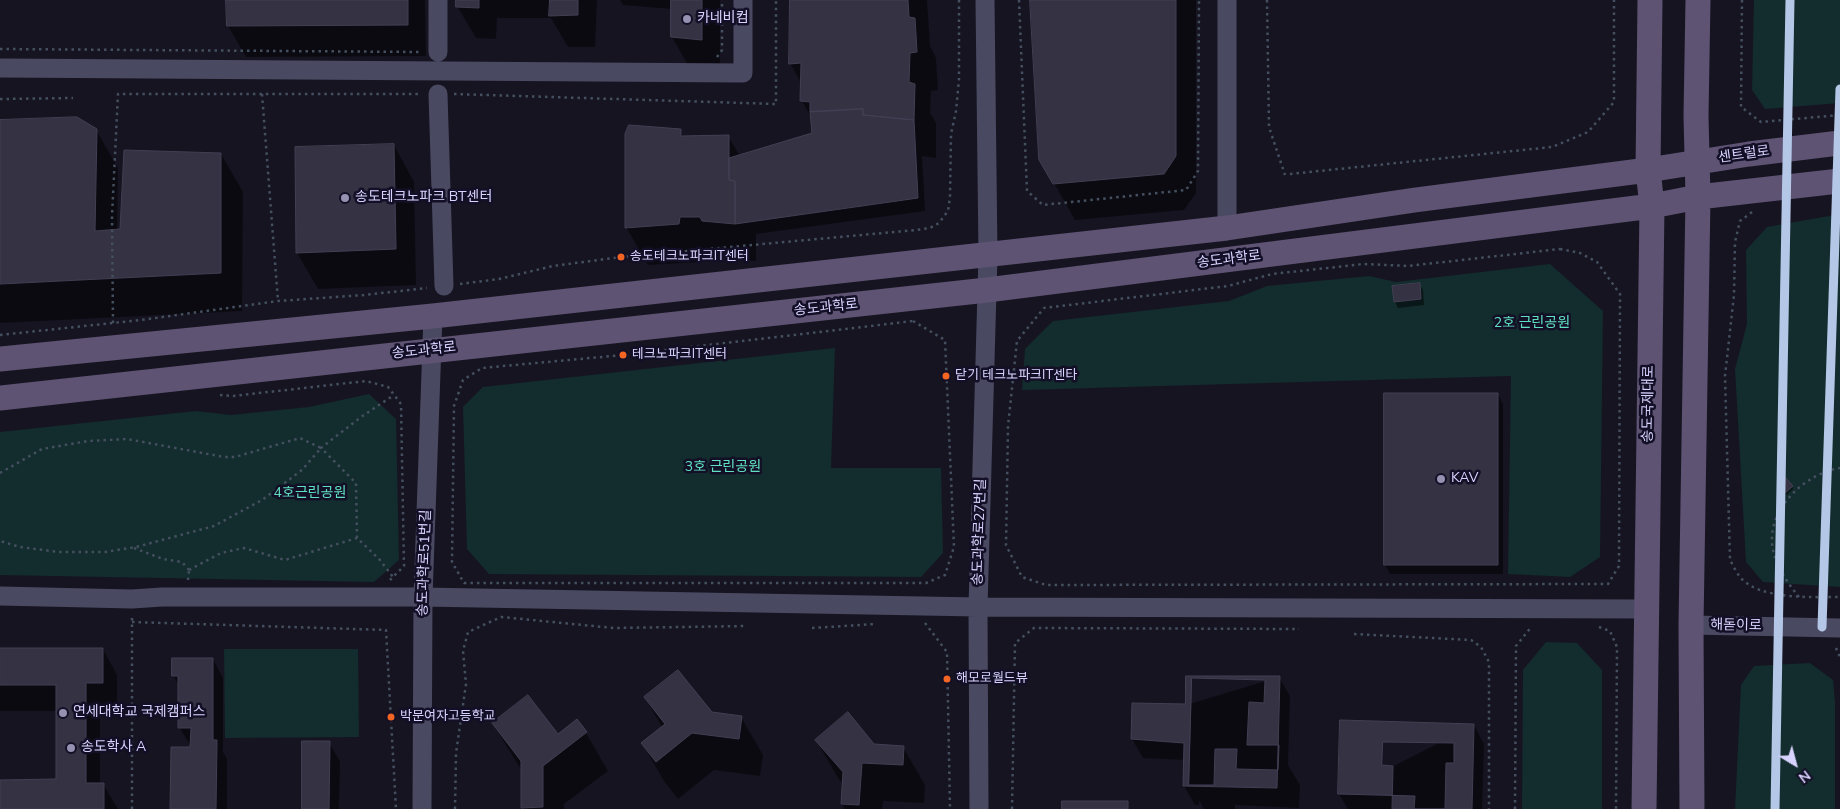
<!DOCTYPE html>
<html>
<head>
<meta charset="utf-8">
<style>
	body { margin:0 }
	#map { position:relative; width:1840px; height:809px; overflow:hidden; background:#161421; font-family:"Nunito Sans",sans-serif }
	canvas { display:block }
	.north { position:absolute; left:1770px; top:739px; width:50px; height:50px; -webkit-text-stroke:4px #130f26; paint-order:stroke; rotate:143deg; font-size:14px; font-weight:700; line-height:20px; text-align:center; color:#d9d4ff }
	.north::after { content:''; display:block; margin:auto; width:18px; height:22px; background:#d9d4ff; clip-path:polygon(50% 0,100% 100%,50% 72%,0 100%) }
</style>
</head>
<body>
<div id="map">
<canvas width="1840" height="809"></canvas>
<div class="north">N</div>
</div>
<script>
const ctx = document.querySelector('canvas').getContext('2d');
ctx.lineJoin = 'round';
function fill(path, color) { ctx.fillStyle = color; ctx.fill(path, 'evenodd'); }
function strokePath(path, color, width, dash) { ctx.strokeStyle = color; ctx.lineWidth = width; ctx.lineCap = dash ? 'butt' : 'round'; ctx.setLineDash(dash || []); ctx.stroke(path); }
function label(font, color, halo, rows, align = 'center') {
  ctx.font = font + ' "Nunito Sans","Noto Sans KR",sans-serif'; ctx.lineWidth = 5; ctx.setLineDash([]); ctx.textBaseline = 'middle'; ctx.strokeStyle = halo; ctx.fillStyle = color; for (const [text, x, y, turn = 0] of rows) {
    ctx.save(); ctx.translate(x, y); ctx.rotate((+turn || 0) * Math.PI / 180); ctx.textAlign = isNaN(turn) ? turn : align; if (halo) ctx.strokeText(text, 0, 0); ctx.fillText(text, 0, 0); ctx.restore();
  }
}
fill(new Path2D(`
	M1754,0H1840V103L1765,109L1752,90Z
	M1840,214V587L1763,582L1746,562L1735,369L1747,324L1746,250L1767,227Z
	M1550,264L1603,311L1600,557L1570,577L1508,574L1511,376L1022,390L1025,349L1053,321L1229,301L1267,286L1369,276L1396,282Z
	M835,348L831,468H941L943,553L921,577L489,574L467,549L463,407L483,387Z
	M369,394L396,419L399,560L374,582L0,575V432L196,411L231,415L309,407Z
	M1546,642L1577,643L1602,670V809H1522L1523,670Z
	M224,649H358L359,737L225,738Z
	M1810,663L1833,680L1835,702V809H1735L1741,685L1754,666Z`), '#132c2d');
fill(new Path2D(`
	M228,0H425L426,56L246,57L228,26Z
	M457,0H597L595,47H568L551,18H497L496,39L476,38L457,6Z
	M620,0H720V71L690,69L672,37V9L623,5Z
	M792,0H927L930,46L936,58L938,90L931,91L930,113L936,123V158L922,156L925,211L756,234V261L725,259L722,255H701L700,262L648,265L626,227L680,131L684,137L728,136L740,156L813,134L812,119L802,101V84L790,63Z
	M1031,0H1196V193L1184,210L1075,220L1054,183Z
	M0,121L96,130L118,168L117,231H121L221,154L243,192L242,311L0,323Z
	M394,145L414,182L416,285L318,289L297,253Z
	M1419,284L1423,290L1424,305L1398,308L1395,302L1393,287Z
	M1498,394L1503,404V574H1390L1385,565Z
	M1792,486L1793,489L1787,495L1780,488Z
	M0,649H103L117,675V709H100V784H103L118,809H0V781H57V711H0Z
	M213,659L223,678V752L227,759V809H171L192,748L179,727V686L173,675Z
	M1279,677L1290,696L1288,765L1300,785L1299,808L1235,805V809H1204L1199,800V805H1195L1184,786L1185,760L1143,758L1132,739L1186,705Z
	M645,698L712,713L741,717L763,755L760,776L714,770L678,799L664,781L642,743L662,727Z
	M493,724L558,735L586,733L608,771L564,804V809H524L522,771Z
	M1474,725L1484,744L1482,809H1348L1339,794Z
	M816,740L903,747L925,785L924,803L883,801L882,809H845L842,804L843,784L838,778Z
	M329,743L340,761L339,809H303Z`), '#0007');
const building = new Path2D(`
	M226,0H408V25L227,26Z
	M456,0H479V8L456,7Z
	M550,0H578V15L549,16Z
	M671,0H702V40L671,37Z
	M790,0H908L909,17L915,18L917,52L910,53L909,82L915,84L914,120L863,115V109L810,112V102L800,101L801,63L789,64Z
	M1030,0H1176V156L1164,174L1053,184L1039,160Z
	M863,109V115L914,120L918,198L735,224V181L729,180V158L812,133L810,112Z
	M77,117L97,129L95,231L120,229L124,150L221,153V273L0,284V120Z
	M629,125L681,129V136L729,135V180L735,181V224L702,221L700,217H680L679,224L625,228V134Z
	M394,144L396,249L296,253L295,147Z
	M1420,283L1421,299L1394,302L1392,286Z
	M1384,393H1498V565H1384Z
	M1785,477L1793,486L1785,493L1777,485Z
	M0,648H103V683H86V783H104V809H0V780L56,779V685H0Z
	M172,658H213V740H217L216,809H170L171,747H190L191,728H178V676H172Z
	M678,670L712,712L742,716L739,739L692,733L656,762L641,743L665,724L644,697Z
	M1186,676H1280L1277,788L1183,786L1184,743L1131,739L1132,703L1185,704Z
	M1192,678L1265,680L1264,703L1249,702L1247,745H1279L1278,770L1236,769L1237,749H1215L1214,785H1189Z
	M528,695L558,734L577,719L587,732L543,766V807L521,808V761L492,723Z
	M848,712L874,744L904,746L903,765L862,763L859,805L841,804L843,772L815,740Z
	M1340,720L1474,724L1472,809H1414L1415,796L1338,794Z
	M302,741H330L329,809H302Z
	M1383,742L1454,743V763H1446L1445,809H1392L1393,766L1382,765Z
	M1062,801H1128V809H1062Z`);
fill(building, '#343243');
strokePath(building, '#433f54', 1);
strokePath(new Path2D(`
	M1019,0L1027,191L1043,205L1186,190L1198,171L1199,0
	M1267,0L1269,127L1285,175
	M1742,0L1741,107L1761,122L1840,115
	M0,49L422,52
	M717,57L722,50V0
	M262,94L278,301
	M454,94L776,104V0
	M0,99L73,98
	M1290,174L1552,147L1588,132L1614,102V0
	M1752,212L1740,221L1735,242L1734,295L1725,376L1730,560C1733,565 1736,572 1740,577C1759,600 1812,597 1840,597
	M1560,249L1580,253L1597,262L1620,294L1619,566L1608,584L1046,585L1022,577L1006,545L1008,426L1017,341L1044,308L1228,286L1272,274L1364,264L1408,266Z
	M460,284L499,279L553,266L621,257L916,230L930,228L939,223L948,211L950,197L951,134L956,111L959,79V0
	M913,321L945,340L954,547L945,575L926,583H464L452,562L454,406L463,380L482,368L623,355Z
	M113,323L112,216L118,94H421
	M0,335L141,320L278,301L364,295L427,288
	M220,395L233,396L366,381L388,387L401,404L404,566L390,580
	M0,473L42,449L88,441L127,439L224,457H235L300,438L321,448L302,470L262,500L214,526L136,547L105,552H59L20,547L0,541
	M357,538L356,483L321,448L361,417L394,395
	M134,548L163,559L182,562L189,570
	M189,570L221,553L244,548L285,560L357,538L380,560L393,577
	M188,580L189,570
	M1799,597C1786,581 1773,562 1772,542C1770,506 1807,473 1840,468
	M132,622L386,630L396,809
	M925,623L947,652L950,809
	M1599,627L1610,631L1617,647L1616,809
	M812,628L876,624
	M1354,634L1471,640L1481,647L1489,662V809
	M1836,648L1840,657
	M132,809V616
	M455,809L456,753L466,684L463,651L468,632L501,617L614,628L747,626
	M1012,809L1015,643L1034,628L1299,629
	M1515,809L1516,646L1532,626`), '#44505f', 2.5, [2.5, 4]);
strokePath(new Path2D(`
	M438,0V52
	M0,68L743,73V0
	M438,94L444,286
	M1227,228V0
	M0,596L132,599L162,597H423L978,607L1646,609
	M1691,625L1840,628
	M422,809L423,597L433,316
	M979,809L978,607L988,256L985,0`), '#4a4962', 19);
strokePath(new Path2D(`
	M0,359L433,316L1227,228L1415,200L1648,170L1749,154L1840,143
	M0,398L987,290L1652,206L1698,197L1840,181
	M1644,809L1652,206L1648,170L1650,0
	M1692,809L1691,625L1698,197L1696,116L1698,0`), '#5e5373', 25);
strokePath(new Path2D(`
	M1822,627L1840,89
	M1775,809L1790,0`), '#b4c7e7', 9);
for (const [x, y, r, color] of [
	[687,19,5,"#9591b1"],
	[345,198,5,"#9591b1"],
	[621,257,4.5,"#f26522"],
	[623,355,4.5,"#f26522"],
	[946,376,4.5,"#f26522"],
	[1441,479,5,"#9591b1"],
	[947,679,4.5,"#f26522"],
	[63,713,5,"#9591b1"],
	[391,717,4.5,"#f26522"],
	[71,748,5,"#9591b1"]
]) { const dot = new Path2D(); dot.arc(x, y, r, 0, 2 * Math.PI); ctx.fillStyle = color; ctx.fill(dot); strokePath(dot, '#130f26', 2); }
label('13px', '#d9d4ff', '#130f26', [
	["송도테크노파크IT센터",630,257],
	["테크노파크IT센터",632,355],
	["닫기 테크노파크IT센타",955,376],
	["해모로월드뷰",956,679],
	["박문여자고등학교",400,717]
], 'left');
label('14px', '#d9d4ff', '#130f26', [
	["카네비컴",697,19],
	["송도테크노파크 BT센터",355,198],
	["KAV",1451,479],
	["연세대학교 국제캠퍼스",73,713],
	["송도학사 A",81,748]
], 'left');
label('14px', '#d9d4ff', '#130f26', [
	["센트럴로",1744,155,-8],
	["송도과학로",1229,260,-7],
	["송도과학로",826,308,-6],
	["송도과학로",424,351,-6],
	["송도국제대로",1649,404,-89],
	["송도과학로27번길",980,532,-88],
	["송도과학로51번길",425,563,-88],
	["해돋이로",1736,626,1]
]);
label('14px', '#5fe0c0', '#130f26', [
	["2호 근린공원",1532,324],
	["3호 근린공원",723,468],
	["4호근린공원",310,494]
]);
</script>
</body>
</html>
